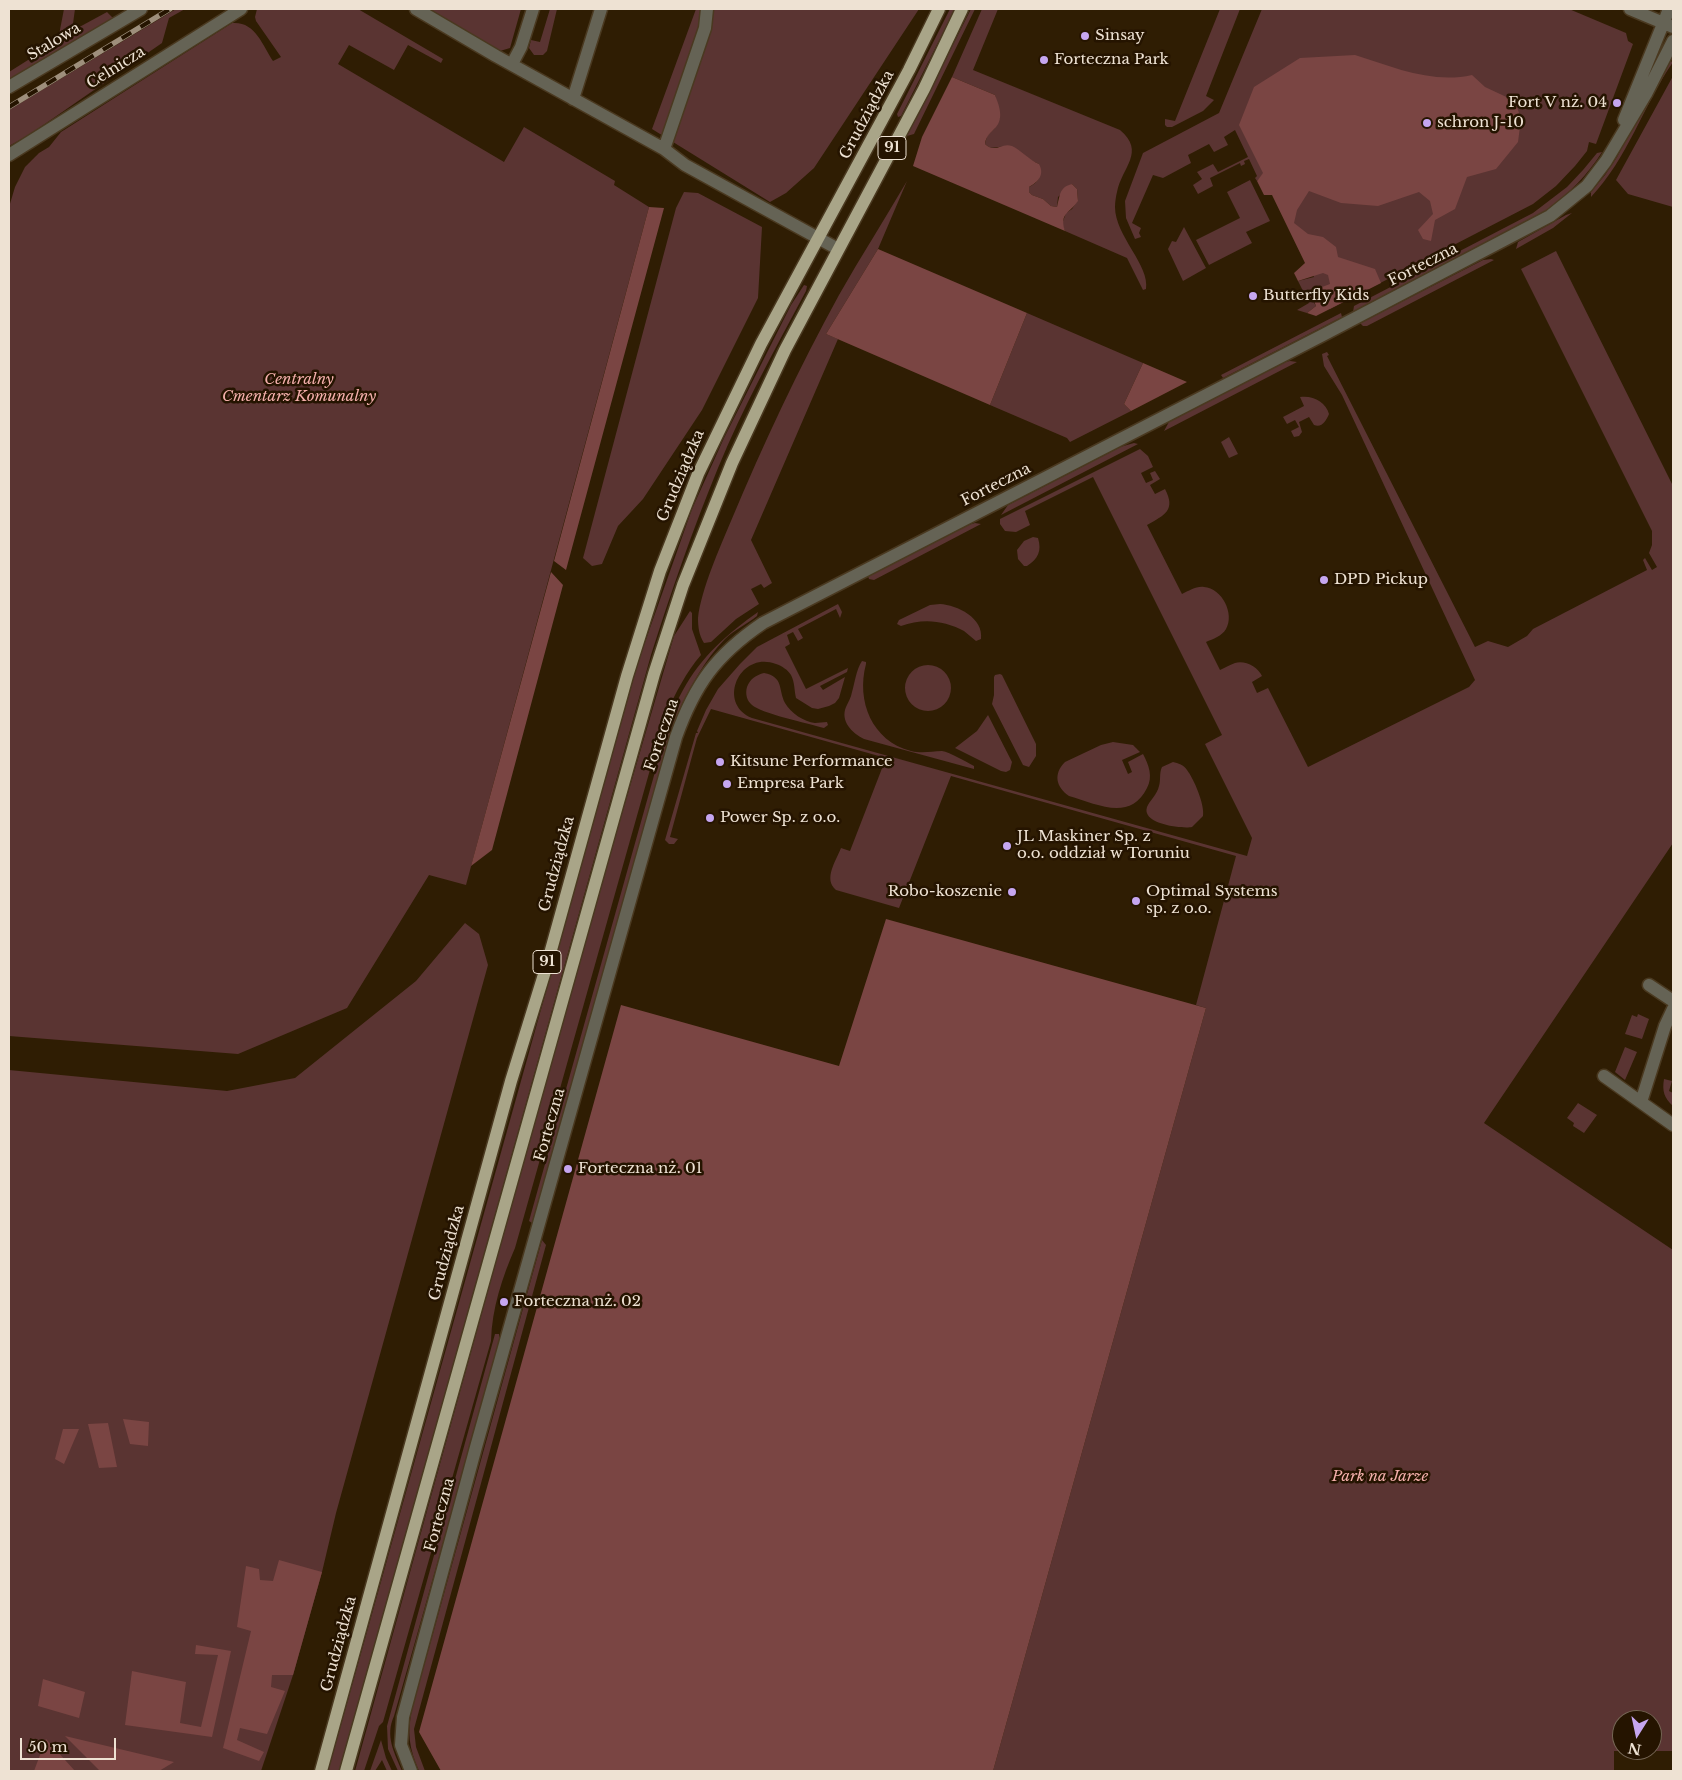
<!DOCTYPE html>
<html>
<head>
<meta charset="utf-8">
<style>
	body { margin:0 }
	#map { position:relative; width:1682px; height:1780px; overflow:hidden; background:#2f1d03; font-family:"Libre Baskerville",serif }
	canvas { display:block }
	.frame { position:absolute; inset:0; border:10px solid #eee2d3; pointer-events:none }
	.north { position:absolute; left:1612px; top:1710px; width:50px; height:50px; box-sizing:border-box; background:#251400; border:1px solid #756654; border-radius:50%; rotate:190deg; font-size:14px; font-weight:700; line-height:20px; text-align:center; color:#eee2d3 }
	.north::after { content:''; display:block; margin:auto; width:18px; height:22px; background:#c6a6f0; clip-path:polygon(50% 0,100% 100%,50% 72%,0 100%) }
	.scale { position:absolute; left:20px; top:1738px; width:96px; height:22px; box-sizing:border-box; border:2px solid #eee2d3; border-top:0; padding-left:6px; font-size:15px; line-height:18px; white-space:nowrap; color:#eee2d3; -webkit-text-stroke:4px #251400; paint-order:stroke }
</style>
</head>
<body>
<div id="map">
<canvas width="1682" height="1780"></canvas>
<div class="frame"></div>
<div class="north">N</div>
<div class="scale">50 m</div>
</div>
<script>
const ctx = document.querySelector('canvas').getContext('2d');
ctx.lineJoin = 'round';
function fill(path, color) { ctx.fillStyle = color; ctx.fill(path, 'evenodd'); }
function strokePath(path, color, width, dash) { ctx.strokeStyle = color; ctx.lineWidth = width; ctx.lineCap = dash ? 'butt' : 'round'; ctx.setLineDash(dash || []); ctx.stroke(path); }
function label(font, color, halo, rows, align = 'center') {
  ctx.font = font + ' "Libre Baskerville",serif'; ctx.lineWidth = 5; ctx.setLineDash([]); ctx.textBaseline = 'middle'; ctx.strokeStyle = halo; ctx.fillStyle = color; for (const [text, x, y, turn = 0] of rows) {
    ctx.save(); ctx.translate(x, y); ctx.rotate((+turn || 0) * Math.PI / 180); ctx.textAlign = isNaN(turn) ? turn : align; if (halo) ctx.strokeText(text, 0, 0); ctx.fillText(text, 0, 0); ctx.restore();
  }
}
fill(new Path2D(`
	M64,9H75L72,31L107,12L113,18L112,21L9,82V72L55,43L58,40Z
	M176,9H185L169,18L162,43L29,135L9,146V110Z
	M257,9H358L443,59L441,63L408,45L394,70L349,45L338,64L504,162L524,127L615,181L614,185L649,207L466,885L429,875L347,1008L238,1054L9,1036V207L15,187L25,167L39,153L49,147L61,132L232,23C255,21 262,44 273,61L281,57L256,21L255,17Z
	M426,9H521L510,48L500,51Z
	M550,9H557L547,51L543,55H534L529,48L531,40L540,42Z
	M696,9H919L814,168L786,193L770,202L652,129Z
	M950,9H955L901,116L898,117L897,114Z
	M971,9H975L914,134L907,136Z
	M982,9H998L973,70L1120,130C1146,152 1122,167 1117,192C1116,196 1115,202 1115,207C1115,236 1150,265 1146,289L1143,290L1127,258L1065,231L1062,224L1066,213L1072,209L1078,200L1077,189L1072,184L1058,197L1057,207L1051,206L1043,199L1032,195L1029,192V187C1041,181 1040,176 1039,164C1027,159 1017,148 1003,147C995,146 992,151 985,144L987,136L994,129L1000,117L995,95L952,77Z
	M1220,9H1240L1206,96L1214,100L1203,111L1172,127H1167L1165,125V119L1175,121Z
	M1262,9H1569L1626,33L1628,41L1633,44L1596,144L1589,142L1587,151L1575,166L1556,186L1533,204L1330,309L1314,290L1313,301L1316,306L1307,313L1297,310L1309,303L1298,281L1314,277L1263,174L1257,181L1255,178L1257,176L1249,159L1244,161L1245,164L1241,166L1240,163L1210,178L1213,186L1198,194L1193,185L1202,179L1197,172L1213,164L1218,172L1248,157L1235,130L1224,137L1228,145L1214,152L1209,144L1188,155L1191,163L1163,178L1153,175L1132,223L1141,228L1139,233L1141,237L1135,239L1126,218L1125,201L1143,153L1219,113Z
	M1670,61L1673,62C1643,106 1628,158 1591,197V192L1605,175L1617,157L1636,119L1644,109Z
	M1673,76V207L1628,194L1616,180Z
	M1602,152C1587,176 1569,193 1547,210L1353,312L1354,306L1533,213L1567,187L1583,170L1597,153Z
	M1250,180L1270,221L1246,232L1252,243L1209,265L1196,240L1240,218L1227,192Z
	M907,181L878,249L826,334L838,339L751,540L772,583L764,588L761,584L751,589L759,604L736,619L711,642L704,643C699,635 698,627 698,618C701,590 720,547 731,521C763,444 799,368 839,295C861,256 885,219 907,181Z
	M684,192L698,193L762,227L758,298L702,410L643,499L618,526L602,564L592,566L583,558L676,208Z
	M1572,213L1553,228L1516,249L1518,242L1566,215Z
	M1184,227L1206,268L1183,281L1168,249L1172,241L1176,242Z
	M1556,251L1673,486V843L1484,1123L1673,1250V1751H1614V1771H993L1206,1008L1196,1005L1236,856L951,776L899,908L836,890C823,879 836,861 841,848L850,851L886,758L711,709L697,738L670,837L678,839L674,844H669L665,840L696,733H698L697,731L706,710L718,689L740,664L757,647L838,604L842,612L840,618L836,609L798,629L803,638L798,641L793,632L787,635L790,644L785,647L806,689L848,668L847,672L820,686L823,690L845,677L839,698L835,703L829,706L818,709L812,708L796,698C794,690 795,683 791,675C788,670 782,666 776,664C740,650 716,703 752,718L1247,856L1252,838L1205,744L1222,735L1093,477L1025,511L1030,525L1016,532L1005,531L1000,524V519L1140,449L1148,456L1153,467L1141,473L1146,483L1153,480L1150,473L1155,471L1160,479L1150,485L1155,494L1165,489C1176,510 1165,515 1147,525L1182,594C1189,591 1196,586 1204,587C1222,588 1235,614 1226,629C1222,636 1213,639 1206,642L1220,670C1225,668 1229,665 1235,663C1245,660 1258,667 1262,676L1252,682L1257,693L1268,688L1308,767L1469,687L1475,680L1342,395L1324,366L1322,354L1327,352L1329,355L1327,356L1475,647L1488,641L1508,647L1527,636L1533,629L1647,570L1643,560L1645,558L1652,570L1657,567L1649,553L1652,545V531L1521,269ZM1622,1720H1652V1750H1622Z
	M1491,259L1494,260L1367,326H1363L1360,323L1483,260Z
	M804,285L807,286L806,291C775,349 743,407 718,468C693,529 671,592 651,655L340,1771H328L639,659L692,509L724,438L791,305Z
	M1027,313L1143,363L1124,404L1131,411L1070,442L1067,438L990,405Z
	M1341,313L1342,317L1223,378L1221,375Z
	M1290,361L1297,362L1164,431L1170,420L1284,362Z
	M1300,397C1313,395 1326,402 1329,414C1326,421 1322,428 1314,425L1309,417L1299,422L1302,432L1299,436L1294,437L1291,431L1299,427L1295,420L1287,424L1283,417L1304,406Z
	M1229,437L1238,454L1229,458L1221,442Z
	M1134,443L1138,444L1001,515L1008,505L1120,447Z
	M975,523L981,524L874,580L869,579L868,576L968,525Z
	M1033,537L1038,538C1042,551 1038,559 1027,566H1024L1018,559L1017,550L1024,541Z
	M940,604C957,605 984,618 981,639L976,641C972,638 968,634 964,631C944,620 922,618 901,626L897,624L899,620L930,605Z
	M690,611L692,613V629L701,655C686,672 676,693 666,713L515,1248C502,1278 492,1308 491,1341L383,1722L379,1726L364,1771H355L587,933L674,636Z
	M758,612L757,616C747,624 734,630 725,639C704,660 690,688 677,715L532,1223L529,1221L669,722C673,711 677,700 683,690C701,657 728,633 758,612Z
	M862,661L866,662V664C856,701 872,741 911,751C924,754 931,751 942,751C950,752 966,762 974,766V769L864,739C852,733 840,721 846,707C848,702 851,698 852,692C855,682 856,670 862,661Z
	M905 688a23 23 0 1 1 46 0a23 23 0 1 1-46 0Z
	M764,673C784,677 778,689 785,703C791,713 804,722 815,723C819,723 823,722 827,722L828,725L824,728C810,724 760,713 752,705C747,701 745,694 747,687C750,679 756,675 764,673Z
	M1000,674L1002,675L1036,744V756L1029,767L1023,765L992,704L994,695V677L995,675Z
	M988,715L1012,762L1010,770L1006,772L1001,771L955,748L977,731Z
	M1113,742L1133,745L1140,752L1122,760L1128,774L1132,772L1128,762L1143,754C1149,765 1153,777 1147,788C1130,822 1097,804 1069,796C1056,787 1053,774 1065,762L1101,745Z
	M1173,762C1178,763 1184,765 1187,770C1194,779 1205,805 1203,816L1192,827C1182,829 1141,824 1147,807C1150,800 1157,795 1159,786C1161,780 1159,773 1162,767Z
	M465,923L479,934L488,965L336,1513L322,1572L293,1675L261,1771H9V1070L227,1091L295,1078L416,981Z
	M1638,1014L1649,1019L1642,1039L1625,1034L1632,1015L1637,1017Z
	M1625,1047L1637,1052L1625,1080L1615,1072Z
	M1664,1079L1672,1081L1669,1091L1673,1093V1106C1664,1098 1662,1091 1664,1079Z
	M1578,1103L1597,1115L1584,1133L1573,1126L1574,1123L1567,1118Z
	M542,1240L546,1245L414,1729L416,1747L425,1771H419C409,1748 407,1733 412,1709Z
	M495,1334H499V1345L394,1716C385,1736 394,1752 402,1771H398L388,1749L387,1726Z
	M381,1740L386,1758L392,1771H387L382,1760L375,1771H370Z`), '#5a3432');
fill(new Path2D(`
	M1355,55C1393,67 1432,84 1472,75L1485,87L1515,101L1521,119L1518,142L1496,169L1467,177L1455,209L1435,220L1431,241L1423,239L1418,230L1433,214L1430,201L1419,192L1378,206L1341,203L1309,191L1297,210L1294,223L1308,234L1323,237L1336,247L1338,257L1375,269L1381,283L1316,316L1307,313L1316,306L1314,301V290L1330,284L1328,275L1323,273L1298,281L1294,273L1305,263L1272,195H1264L1257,181L1263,173L1239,125L1254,87L1300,58Z
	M952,77L995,95C999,105 1004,118 996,127C991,133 986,135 985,144C996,154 1001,142 1012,146C1021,150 1029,160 1039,164C1045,175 1038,182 1029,187V192L1032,195L1043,199L1051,206L1057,207C1060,196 1059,187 1072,184L1077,189L1078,201C1070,213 1059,213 1065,231L913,166L922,137Z
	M649,207L664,208L566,570L554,561Z
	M878,249L1027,313L990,405L826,334Z
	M1143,363L1187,382L1131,411L1124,404Z
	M551,572L563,585L492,850L471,866Z
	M886,919L1206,1008L993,1771H441L419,1732L621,1005L839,1066Z
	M123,1419L149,1422L148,1446L130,1444Z
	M108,1423L117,1467L99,1468L88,1424Z
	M63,1429H79L64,1464L55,1459Z
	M279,1560L322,1572L293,1675H272L271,1687L285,1691L267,1734L240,1728L237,1740L264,1752L259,1761L223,1748L251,1631L237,1627L246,1566L259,1569L260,1580L273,1581Z
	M196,1645L231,1651L212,1737L125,1725L132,1671L186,1682L180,1723L201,1727L218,1655L195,1654Z
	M43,1679L85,1692L79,1718L38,1706Z
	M65,1736L174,1762L159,1771H100Z
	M46,1739L75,1771H34Z`), '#7a4543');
const minor = new Path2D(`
	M416,9L496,56L664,149L685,165L838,249
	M1630,9L1673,27
	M512,64L521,47L533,9
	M9,87L141,9
	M573,99L601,9
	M1624,120L1669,9
	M664,149L705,28L707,9
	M9,155L241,9
	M1649,985L1673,1001
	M1604,1076L1673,1125
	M1641,1102L1665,1026L1673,1009
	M411,1771L401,1745L403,1717L476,1447L676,737C695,684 716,655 763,623L1323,335L1550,216L1587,186L1606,161L1646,94L1673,41`);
const major = new Path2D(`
	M321,1771L511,1081L546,968L627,676L660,571L698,474L761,344L909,70L939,9
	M346,1771L654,674L683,585L732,463L785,350L924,89L962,9`);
strokePath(minor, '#4a3920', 15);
strokePath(major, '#4a3920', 15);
strokePath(minor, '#656355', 12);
strokePath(major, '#a9a588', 12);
const rail = new Path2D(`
	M9,107L170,9`);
strokePath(rail, '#9e8f7c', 5.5);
strokePath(rail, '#251400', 4, [11]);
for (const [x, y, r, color] of [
	[1085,36,5,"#c6a6f0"],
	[1044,60,5,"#c6a6f0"],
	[1617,103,5,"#c6a6f0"],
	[1427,123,5,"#c6a6f0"],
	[1253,296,5,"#c6a6f0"],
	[1324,580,5,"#c6a6f0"],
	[720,762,5,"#c6a6f0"],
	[727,784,5,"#c6a6f0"],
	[710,818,5,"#c6a6f0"],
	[1007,846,5,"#c6a6f0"],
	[1012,892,5,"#c6a6f0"],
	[1136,901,5,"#c6a6f0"],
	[568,1169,5,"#c6a6f0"],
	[504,1302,5,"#c6a6f0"]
]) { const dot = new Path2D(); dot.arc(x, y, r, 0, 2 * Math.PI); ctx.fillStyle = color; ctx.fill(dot); strokePath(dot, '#251400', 2); }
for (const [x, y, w] of [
	[892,148,28],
	[547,962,28]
]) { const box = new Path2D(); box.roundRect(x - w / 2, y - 11.5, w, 23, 4); ctx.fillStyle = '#251400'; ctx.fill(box); strokePath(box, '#eee2d3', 1); }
label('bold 14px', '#eee2d3', null, [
	["91",892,148],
	["91",547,962]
]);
label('15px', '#eee2d3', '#251400', [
	["Sinsay",1095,36],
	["Forteczna Park",1054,60],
	["Fort V nż. 04",1607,103,"right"],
	["schron J-10",1437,123],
	["Butterfly Kids",1263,296],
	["DPD Pickup",1334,580],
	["Kitsune Performance",730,762],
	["Empresa Park",737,784],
	["Power Sp. z o.o.",720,818],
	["JL Maskiner Sp. z",1017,837],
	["o.o. oddział w Toruniu",1017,854],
	["Robo-koszenie",1002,892,"right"],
	["Optimal Systems",1146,892],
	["sp. z o.o.",1146,909],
	["Forteczna nż. 01",578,1169],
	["Forteczna nż. 02",514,1302]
], 'left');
label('15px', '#eee2d3', '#251400', [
	["Stalowa",54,42,-31],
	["Celnicza",116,68,-32],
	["Grudziądzka",867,115,-62],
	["Forteczna",1423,265,-27],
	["Grudziądzka",681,476,-67],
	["Forteczna",996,485,-27],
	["Forteczna",662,735,-71],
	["Grudziądzka",557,864,-75],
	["Forteczna",550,1125,-74],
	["Grudziądzka",447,1253,-75],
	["Forteczna",440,1515,-75],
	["Grudziądzka",339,1644,-75]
]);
label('italic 15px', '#f4afab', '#251400', [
	["Centralny",299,380],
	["Cmentarz Komunalny",299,397],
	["Park na Jarze",1380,1477]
]);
</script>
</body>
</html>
